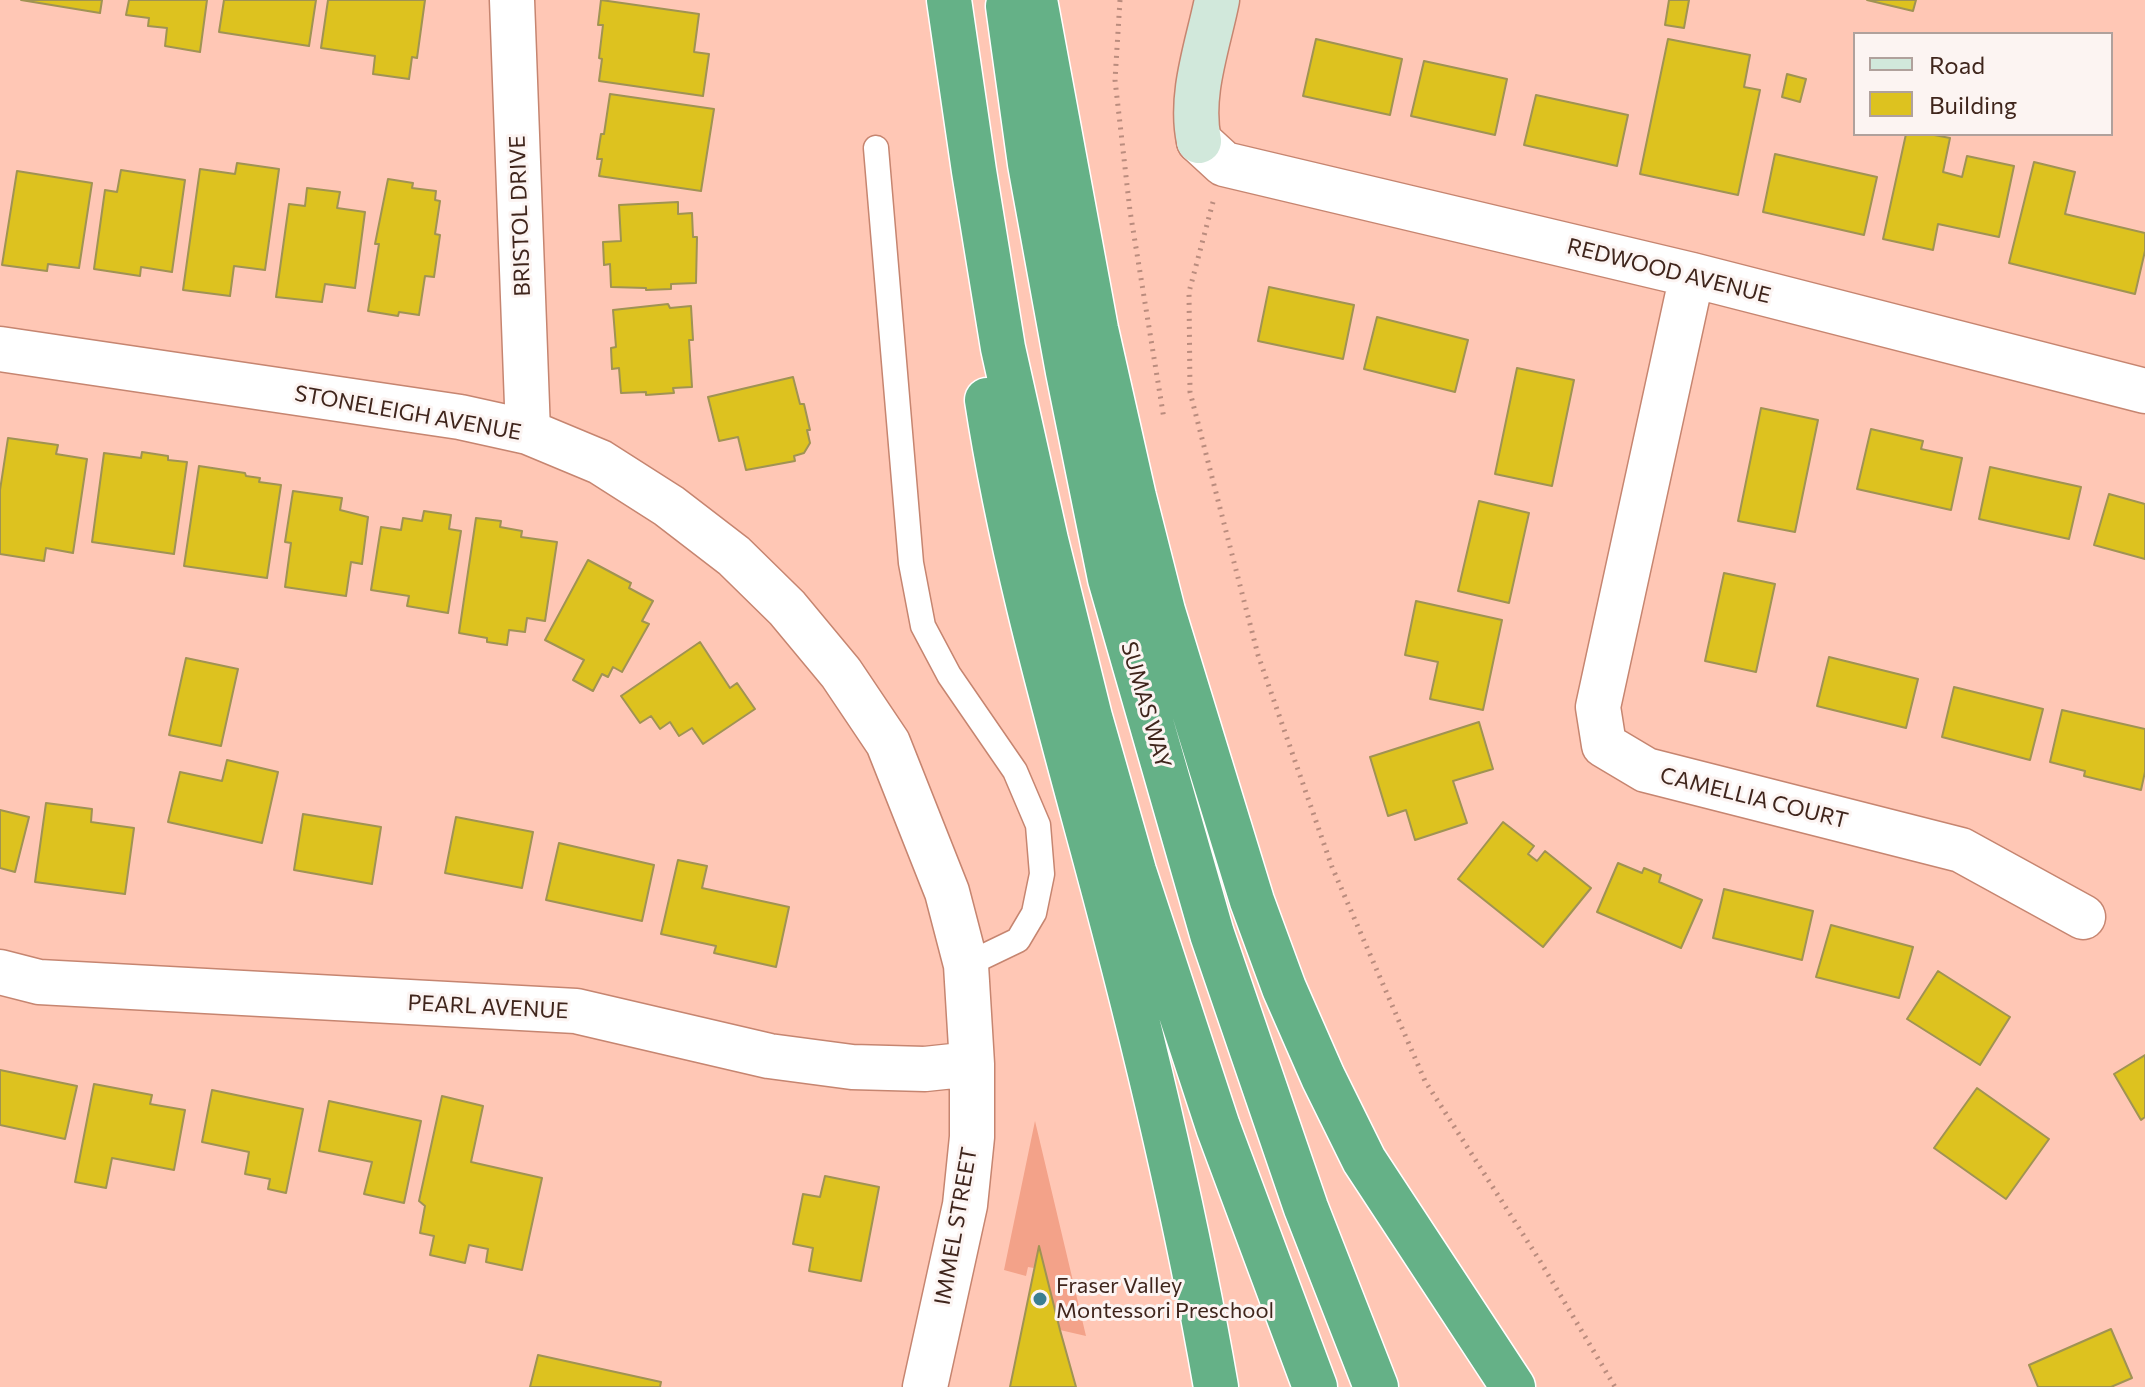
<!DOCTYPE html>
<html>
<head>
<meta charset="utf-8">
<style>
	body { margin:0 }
	#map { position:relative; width:2145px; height:1387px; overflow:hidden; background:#ffc7b5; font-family:Commissioner,sans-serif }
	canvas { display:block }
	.legend { position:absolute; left:1853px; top:32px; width:260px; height:104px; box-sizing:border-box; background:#fcf4f2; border:2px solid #b0a19c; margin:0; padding:10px 14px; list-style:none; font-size:24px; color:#3f251c }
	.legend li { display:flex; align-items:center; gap:16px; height:40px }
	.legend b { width:40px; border:2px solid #b0a19c }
</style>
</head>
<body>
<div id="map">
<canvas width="2145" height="1387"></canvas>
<ul class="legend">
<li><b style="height:10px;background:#d1e8db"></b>Road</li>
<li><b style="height:22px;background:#ddc21f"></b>Building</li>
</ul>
</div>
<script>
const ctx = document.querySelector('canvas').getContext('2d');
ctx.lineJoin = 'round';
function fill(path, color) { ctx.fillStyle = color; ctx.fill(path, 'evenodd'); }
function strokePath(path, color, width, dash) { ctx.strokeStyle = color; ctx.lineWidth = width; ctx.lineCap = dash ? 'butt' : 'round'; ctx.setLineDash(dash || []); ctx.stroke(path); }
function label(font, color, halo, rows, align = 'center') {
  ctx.font = font + ' Commissioner,sans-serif'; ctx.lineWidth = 6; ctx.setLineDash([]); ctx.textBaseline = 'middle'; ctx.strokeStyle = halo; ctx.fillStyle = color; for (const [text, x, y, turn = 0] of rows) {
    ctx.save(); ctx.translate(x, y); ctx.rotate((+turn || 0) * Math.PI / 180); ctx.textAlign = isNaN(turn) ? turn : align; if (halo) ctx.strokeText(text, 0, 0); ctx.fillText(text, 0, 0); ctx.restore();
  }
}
fill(new Path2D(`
	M1035,1121L1086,1336L1060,1330L1039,1249L1034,1268L1028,1267L1026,1276L1004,1270Z`), '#f3a289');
const building = new Path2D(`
	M21,0H102L100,13Z
	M129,0H207L200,52L165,46L167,28L148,26L149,18L126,15Z
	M224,0H316L309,46L219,32Z
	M328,0H425L417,58L412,57L409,79L373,74L375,56L321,48Z
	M601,0L699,14L694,52L709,54L703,96L599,81L602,59L599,58L603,25H598Z
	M1669,0H1689L1684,28L1665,25Z
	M1867,0H1916L1913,11Z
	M1316,39L1402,59L1390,115L1303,96Z
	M1668,39L1750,55L1744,87L1760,90L1738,195L1640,174Z
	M1424,61L1507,79L1495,135L1411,116Z
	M1787,74L1806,79L1800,102L1782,97Z
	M610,94L714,109L701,191L599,176L602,159H597L601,134H604Z
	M1536,95L1628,115L1617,166L1524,145Z
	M1906,134H1929L1950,138L1943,172L1962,177L1967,156L2014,166L1999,237L1938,224L1933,250L1883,239Z
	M1775,154L1877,177L1864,235L1763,212Z
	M2034,162L2075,172L2065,214L2145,233V251L2135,294L2009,263Z
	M237,163L279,169L265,270L234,266L230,296L183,290L200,169L235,174Z
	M121,170L185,180L172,272L141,267L140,276L94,269L105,190L117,192Z
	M17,171L92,183L79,268L48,264L47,271L2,265Z
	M388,179L413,183L412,188L436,191L435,200L440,201L435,234L440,235L434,277L425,276L419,315L399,312L398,316L368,311L379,244H375Z
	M307,188L340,192L337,208L365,212L355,288L325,284L322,302L276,297L289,204L305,206Z
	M678,202V214L692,213L693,237H697L696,283L671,284V289L646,290V288L611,287L610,264L604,265L603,242L621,241L619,205Z
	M1269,287L1354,305L1343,359L1258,341Z
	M668,304L670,308L691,306L693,340H689L692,387L673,388L674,393L646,395V392L621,393L619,368L612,369L611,348L616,347L613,310Z
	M1377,317L1468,340L1455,392L1364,369Z
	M1517,368L1574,380L1552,486L1495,474Z
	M793,377L800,404H804L810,430H807L810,443L804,453L794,456L795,461L746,470L738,437L719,441L708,397Z
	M1761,408L1818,420L1795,532L1738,521Z
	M1871,429L1923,441L1921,449L1962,458L1951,510L1857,489Z
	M8,438L58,445L56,454L87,459L73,553L46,548L44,561L0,554V490Z
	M142,452L168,456V460L187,462L174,554L92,542L104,453L141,458Z
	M199,466L245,473L246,476L260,478L259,482L281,485L267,578L184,566Z
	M1990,467L2081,487L2069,539L1979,519Z
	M293,491L342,498L340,510L368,517L362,564L351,562L346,596L285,587L291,543L285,542Z
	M2109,494L2145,504V559L2094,545Z
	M1479,501L1529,513L1509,603L1458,591Z
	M424,511L451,515L449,529L461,531L448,613L407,606L409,596L371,590L381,527L401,530L403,518L422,521Z
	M476,518L501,521L500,527L522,531L521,537L557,542L545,621L527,618L525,632L509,630L507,645L487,642V638L459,633Z
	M588,560L631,583L629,588L653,601L642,621L649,624L622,672L613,667L608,677L602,674L593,691L573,680L584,660L545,640Z
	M1724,573L1775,584L1756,672L1705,661Z
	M1416,601L1502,620L1483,710L1430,699L1438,662L1405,655Z
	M700,642L730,688L737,683L755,709L703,744L692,728L679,736L670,722L660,729L651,716L640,723L621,696Z
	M1829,657L1918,679L1906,728L1817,706Z
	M186,658L238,669L221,746L169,735Z
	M1954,687L2043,709L2030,760L1942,737Z
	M2062,710L2145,729V772L2141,790L2084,776L2085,771L2050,762Z
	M1479,722L1493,769L1453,781L1467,823L1415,840L1406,810L1388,816L1370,757Z
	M227,760L278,772L262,843L168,822L180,772L222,781Z
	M46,803L92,809L91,822L134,828L125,894L35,882Z
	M0,810L29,817L15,872L0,868Z
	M303,814L381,827L372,884L294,870Z
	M456,817L533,832L522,888L445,873Z
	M1503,822L1534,846L1528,854L1537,861L1545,851L1591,888L1543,947L1458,879Z
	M559,843L654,865L642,921L546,900Z
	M678,860L707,866L702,888L789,907L776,967L714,953L716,946L661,934Z
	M1618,863L1642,873L1644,868L1661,875L1659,882L1702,900L1681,948L1597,912Z
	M1724,889L1813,911L1802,960L1713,938Z
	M1831,925L1913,947L1899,998L1816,977Z
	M1938,971L2010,1017L1980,1065L1907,1019Z
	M2145,1055V1117L2141,1120L2114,1074Z
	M0,1070L77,1086L65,1139L0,1125Z
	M94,1084L152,1095L150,1104L185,1110L174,1170L112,1158L106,1188L75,1182Z
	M1977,1088L2049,1139L2006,1199L1934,1148Z
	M212,1090L303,1109L286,1193L268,1189L270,1179L245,1174L249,1152L202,1142Z
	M442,1096L483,1106L471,1162L542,1178L522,1270L486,1262L488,1249L469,1245L465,1263L430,1255L434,1236L420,1233L425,1206L419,1201Z
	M329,1101L421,1121L404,1203L364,1194L372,1162L319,1151Z
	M825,1176L879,1187L861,1281L809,1271L813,1248L793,1244L803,1194L820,1197Z
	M1039,1246L1060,1330L1076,1387H1010Z
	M2111,1329L2132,1378L2111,1387H2038L2029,1365Z
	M538,1355L661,1382L660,1387H530Z`);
fill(building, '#ddc21f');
strokePath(building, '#a09353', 2);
const lane = new Path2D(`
	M876,148L911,563L923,626L949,675L1015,771L1038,825L1042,874L1034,913L1018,940L966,965`);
const street = new Path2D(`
	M512,0L528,432
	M1199,141L1224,164L1692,275L2145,391
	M1692,275L1598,707L1604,745L1646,770L1961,850L2083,917
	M0,349L460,417L528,432L600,462L669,506L734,556L787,608L841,673L888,743L947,892L966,965L972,1064V1137L965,1205L925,1387
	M0,972L39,982L576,1011L769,1056L852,1067L925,1069L972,1064`);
const secondary = new Path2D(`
	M1199,141C1189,95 1208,45 1217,0`);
const highway = new Path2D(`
	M949,0L974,171L1003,348L1046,540L1090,717L1134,871L1218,1127L1315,1387
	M1035,0L1096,329L1134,497L1163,611L1252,901L1284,988L1323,1077L1364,1160L1513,1387
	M1008,6L1030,164L1068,372L1110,579L1212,934L1306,1208L1376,1387
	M987,400C1011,555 1054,706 1095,858C1142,1032 1185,1209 1216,1387`);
strokePath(lane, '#c68570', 27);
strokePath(street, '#c68570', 47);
strokePath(secondary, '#c68570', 47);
strokePath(highway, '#fff', 47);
strokePath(new Path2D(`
	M1120,0L1115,80L1130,211L1164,419
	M1213,202L1189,292L1190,392L1258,655L1332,867L1425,1081L1540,1261L1615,1387`), '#ba8c7e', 5, [2, 6]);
strokePath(lane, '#fff', 24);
strokePath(street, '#fff', 44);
strokePath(secondary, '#d1e8db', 44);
strokePath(highway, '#65b187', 44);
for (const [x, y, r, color] of [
	[1040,1299,8,"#3c7e90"]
]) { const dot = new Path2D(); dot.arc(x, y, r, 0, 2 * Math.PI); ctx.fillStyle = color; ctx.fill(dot); strokePath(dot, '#fcf4f2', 3); }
label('22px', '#3f251c', '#fcf4f2', [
	["BRISTOL DRIVE",520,216,-92],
	["REDWOOD AVENUE",1669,271,14],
	["STONELEIGH AVENUE",408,413,10],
	["SUMAS WAY",1146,705,74],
	["CAMELLIA COURT",1754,798,14],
	["PEARL AVENUE",488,1007,3],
	["IMMEL STREET",956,1226,-80]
]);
label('22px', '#3f251c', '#fcf4f2', [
	["Fraser Valley",1056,1286],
	["Montessori Preschool",1056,1311]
], 'left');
</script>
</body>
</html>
